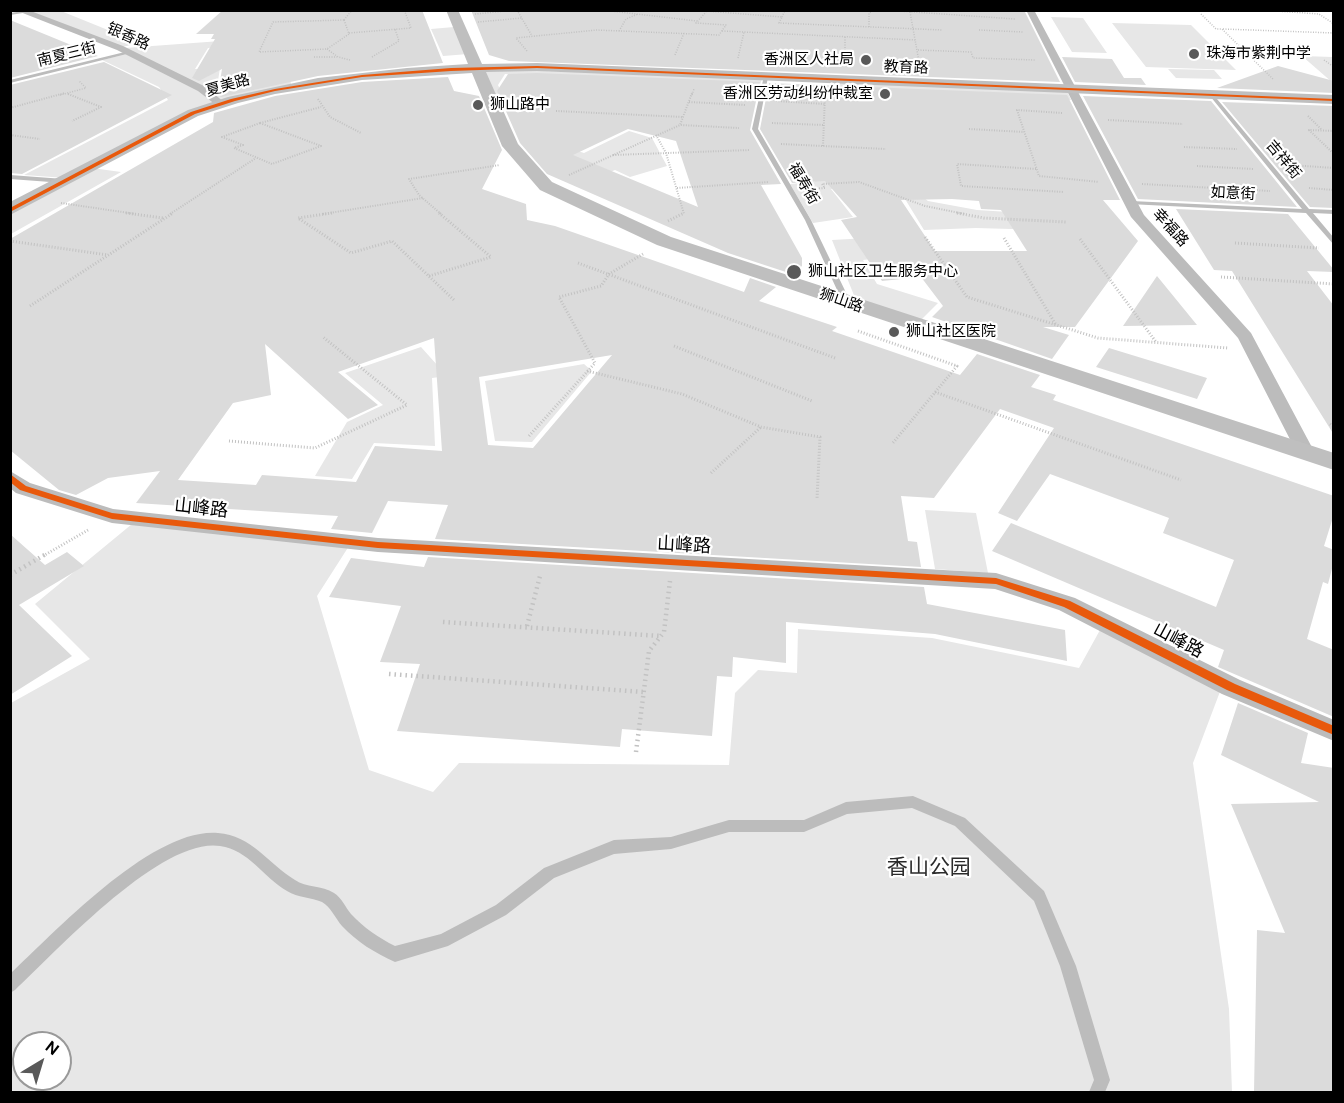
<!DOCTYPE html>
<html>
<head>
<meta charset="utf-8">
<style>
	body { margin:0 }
	#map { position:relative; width:1344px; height:1103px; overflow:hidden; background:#fff; font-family:"DM Sans",sans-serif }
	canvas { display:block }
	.frame { position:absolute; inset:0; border:12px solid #000; pointer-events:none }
	.north { position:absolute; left:12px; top:1031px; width:60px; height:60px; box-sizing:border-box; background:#fff; border:2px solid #999; border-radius:50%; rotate:38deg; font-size:16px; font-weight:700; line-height:24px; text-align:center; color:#000 }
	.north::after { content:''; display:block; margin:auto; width:21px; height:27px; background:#595959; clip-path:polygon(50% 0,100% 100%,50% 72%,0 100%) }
</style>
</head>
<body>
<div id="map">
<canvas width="1344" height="1103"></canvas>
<div class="frame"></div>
<div class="north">N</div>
</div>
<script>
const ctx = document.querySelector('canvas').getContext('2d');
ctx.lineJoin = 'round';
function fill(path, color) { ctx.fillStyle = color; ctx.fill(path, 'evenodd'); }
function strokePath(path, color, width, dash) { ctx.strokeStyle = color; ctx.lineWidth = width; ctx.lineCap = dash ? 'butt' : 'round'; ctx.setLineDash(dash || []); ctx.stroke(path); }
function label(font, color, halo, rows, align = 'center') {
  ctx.font = font + ' "DM Sans","Noto Sans SC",sans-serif'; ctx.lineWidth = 4.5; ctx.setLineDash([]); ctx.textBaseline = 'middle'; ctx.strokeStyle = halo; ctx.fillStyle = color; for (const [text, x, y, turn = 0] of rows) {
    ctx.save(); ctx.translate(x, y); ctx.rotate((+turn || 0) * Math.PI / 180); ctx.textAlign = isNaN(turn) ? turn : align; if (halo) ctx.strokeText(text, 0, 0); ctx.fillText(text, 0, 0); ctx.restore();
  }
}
fill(new Path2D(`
	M23,11H61L140,43L122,47Z
	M1051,17L1083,18L1107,53L1072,52Z
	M1112,23L1191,25L1236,70L1146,67Z
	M454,27L468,54L443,56L431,29Z
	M248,39L244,46L208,48L195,69L220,68L217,87L290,80L292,87L222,101L207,88L125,48Z
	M127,54L198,89L216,103L66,178L24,175L168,100L159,87L102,60Z
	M1302,56L1333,57V83Z
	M481,69L762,78L759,89L694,86L695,83L505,74L498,85L508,106L498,107Z
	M1168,69L1214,70L1222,79L1176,78Z
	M834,81L1067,91L1071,100L834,87Z
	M629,131L652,138L667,166L630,177L615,170L582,184L566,147L584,153Z
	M800,161L906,184L928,201L977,210L1073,216L1117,232L976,228L924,230L905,199L864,185L831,189L853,217L813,223L790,184L815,182Z
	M92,168L121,172L11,234V213Z
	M886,237L899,256L863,260L877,284L938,303L918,323L857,303L832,240Z
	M421,347L447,376L432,378L435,446L374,443L352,479L315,476L347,422L383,405L345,373Z
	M584,364L592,371L532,442L495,441L485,381Z
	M925,510L976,513L988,573L935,569Z
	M132,524L349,546L317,596L369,770L433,792L459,763L729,765L735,693L758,670L797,673L798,629L932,638L1079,668L1100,630L1221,689L1193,763L1229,1009L1232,1092H11V703L90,659L35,604ZM24,1043H60V1079H24Z`), '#e7e7e7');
fill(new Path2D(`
	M223,10H422L443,63L318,76L221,97L218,94L222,69L199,81L192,78L215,39H211L214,34H196Z
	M471,10H1024L1060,82L509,61L489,55Z
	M10,20L98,56L10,78Z
	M1062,57L1112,59L1124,78H1141L1146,85L1075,82Z
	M104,62L172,95L22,174L10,173V85Z
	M1278,66L1334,81V93L1217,88Z
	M537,73L760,82L750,130L781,184L761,185L802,258V266L792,274L728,253L547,174L520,143L497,91L508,74ZM628,129L676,141L698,207L573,155Z
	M448,77L454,91L479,96L502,150L482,189L526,204L527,220L555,226L744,292L750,278L776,287L759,301L837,327L832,331L960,375L977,354L1040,375L1031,387L1056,395L1053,400L1334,496V514L1324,546L1334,550V561L1328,584L1323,582L1307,639L1334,650V717L1218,667L1224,650L992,551L1011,523L1216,607L1234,560L1163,533L1169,518L1050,474L1017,521L998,513L1054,428L1000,409L934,498L901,496L908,541L917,542L921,567L435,539L448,505L388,501L372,533L331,529L338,516L136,503L160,471L108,478L76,495L59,490L10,450V239L213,122L214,113L275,96L362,82ZM434,338L442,451L375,446L356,482L262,475L256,485L178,480L233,403L271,395L265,344L348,419L378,405L338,372ZM612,355L533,448L488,445L479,377Z
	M769,83L1067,95L1120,200H1103L1138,241L1075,327H1043L1069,335L1052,359L932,317L943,306L921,277L882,281L841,220L857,217L825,181L792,183L760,129ZM952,199L979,201L981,209L1001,210L1027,251H935L901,200Z
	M1083,96L1211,101L1297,207L1138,199Z
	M1222,102L1334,106V208L1310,207Z
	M1176,209L1288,214L1334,270V272L1307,271L1334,306V435L1232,271L1214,270Z
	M1157,276L1197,325L1123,326Z
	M1109,348L1207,378L1197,399L1096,367Z
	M10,534L45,565L67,552L84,566L19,605L72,656L10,695Z
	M428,557L924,587L927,604L1065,630L1067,661L935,634L786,622V663L733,657L732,677L717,676L712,736L622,729L620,747L397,731L420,664L380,662L401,606L329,597L351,558L424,567Z
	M1238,703L1308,733L1301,763L1334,768V1092H1254L1257,930L1285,933L1231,804L1319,802L1221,755Z`), '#dbdbdb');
strokePath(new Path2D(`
	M517,10L532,36
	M602,10L697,21
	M693,10L782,17L779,23L942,30
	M884,10L1015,19
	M1262,10L1319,14L1334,24
	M910,12L920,67
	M475,14L516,10
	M1201,14L1216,29H1222L1273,79
	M782,17L785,10
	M344,20L349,34L327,49L259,52L273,22Z
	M344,20L352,10
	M478,22L522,18
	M869,27V13L874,10
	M1223,29L1334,33
	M979,30L1023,32
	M619,31L626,19L638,14
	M722,31L916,40
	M349,33L411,28L405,12
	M845,37V63
	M327,49L338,57L350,60
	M918,50L971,52L973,58L1036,60
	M527,51L516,38L596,30L719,35L726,25L696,23L706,12
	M675,55L684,33
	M314,57H337
	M372,57L399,41L395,29
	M738,58L744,32
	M1324,60L1334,67
	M68,94L70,95
	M60,95L86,88L79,81
	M692,95L694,89`), '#c2c2c2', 1.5, [1, 1.5]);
strokePath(new Path2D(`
	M692,93L680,125L739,128
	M68,94L101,107L72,121
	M318,99L330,117L361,133
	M776,101L825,104
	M689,102L745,105
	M10,108L65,93
	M556,111L683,117
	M1062,113L1017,110L1039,176L1099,182
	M1308,116L1322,130
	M1108,120L1183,124
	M260,123L321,146L272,164L234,148L243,145L222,137Z
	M260,123L321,107
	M772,123L824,125
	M969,129L1024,132
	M1334,131L1309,130L1334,154
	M10,135L40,139
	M656,135L666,153L684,214
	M781,144L886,149
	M823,146L825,95
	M1184,147L1237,149
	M613,155L750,150
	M1290,165L1334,168
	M1197,166L1253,169
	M1036,169L957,164L961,186L1064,192
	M569,175L680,125
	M1142,184L1270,191
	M677,188L769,182
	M1309,188L1334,190
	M809,189L825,188L822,184L859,182L925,206L965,214
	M61,203L136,214
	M170,214L256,158
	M323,214L423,198
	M441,214L419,195L409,179L500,165`), '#c2c2c2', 2, [1, 1.5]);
strokePath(new Path2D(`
	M126,213L163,218
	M332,213L298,218L351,253L392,241L455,301
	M957,213L984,218L1066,222
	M668,221L684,213
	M925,237L967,297L1098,338L1228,348
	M1004,238L1056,325
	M1080,239L1156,342
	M10,241L108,255
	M1235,243L1319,248
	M578,263L835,358
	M429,276L491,257L439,213
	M1221,277L1334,284
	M30,306L173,213
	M858,331L957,366L892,444
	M674,346L812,401
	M587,371L682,394L761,427L820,437L817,499
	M935,392L1181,480
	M1330,424L1334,427
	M529,436L595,363L559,297L601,286L609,274L643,254
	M229,441L315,448L407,405L323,337
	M711,473L761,427
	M43,556L88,530`), '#c2c2c2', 3, [1, 2]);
strokePath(new Path2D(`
	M10,575L46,554
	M443,622L661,636
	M527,626L540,576
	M389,674L644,692
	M636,752L649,651L664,632L670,581`), '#c2c2c2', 4.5, [1.5, 4]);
fill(new Path2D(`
	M23,11V13L10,15V13Z
	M129,51L131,53L10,83V80Z
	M764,76L768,77L758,129L811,220L851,303L850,305L843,303L805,220L752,129Z
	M1212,93L1309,209L1334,210V214L1313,213L1334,238V245L1306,213L1129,204L1128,203L1131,201L1302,209L1210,96Z
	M10,175L64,179L67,181L64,183L10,179Z
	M913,796L965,818L1044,891L1076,966L1110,1080L1105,1092H1089L1094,1080L1060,966L1034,901L955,826L912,808L847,814L804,832H729L671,849L614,854L554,878L506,915L448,946L395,962C375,953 357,942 342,926C335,918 331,907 322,902C311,897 298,898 287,891C263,877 249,850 220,846C161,837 57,951 15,990L10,993V974C56,931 153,827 218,833C251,835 269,864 295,880C306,888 322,885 334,893C342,898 345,907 351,914C364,928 379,938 395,946L441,934L496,905L544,868L614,840L671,837L729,820H804L846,802Z`), '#bcbcbc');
fill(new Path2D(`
	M15,10H28L123,46L206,87L225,103L216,105L198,91L117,50Z
	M1026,10H1034L1144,215L1251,333L1315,453L1313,457H1299L1297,453L1238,338L1131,217Z
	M10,471L30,483L113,509L378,538L996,573L1075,598L1240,680L1334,720V741L1222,694L1059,610L995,589L378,552L112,523L16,493L10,488Z`), '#bcbcbc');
fill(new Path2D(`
	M446,10H458L482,64L537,63L1334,95V104L537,71L486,72L518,144L552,182L671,237L1334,453V470L657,245L540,190L502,146L472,73L362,80L275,94L238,103L198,116L10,215V202L188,110L228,97L318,78L407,68L468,64Z`), '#bfbfbf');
fill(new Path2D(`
	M537,66L1334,99V101L537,68L451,71L362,77L275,91L235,101L195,114L10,212V208L191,112L231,99L275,89L362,75L451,68Z
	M10,474L26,486L112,513L378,542L996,578L1070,601L1235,684L1334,726V735L1227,690L1064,607L996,584L378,548L112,519L20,490L10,482Z`), '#e8590c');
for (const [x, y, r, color] of [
	[1194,54,6,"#595959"],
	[866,60,6,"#595959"],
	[885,94,6,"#595959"],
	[478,105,6,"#595959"],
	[794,272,8,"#595959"],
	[894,332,6,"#595959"]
]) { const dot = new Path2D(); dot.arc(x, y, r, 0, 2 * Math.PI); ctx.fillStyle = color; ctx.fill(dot); strokePath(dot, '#fff', 2); }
label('15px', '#000', '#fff', [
	["银香路",128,37,24],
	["南夏三街",67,55,-14],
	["教育路",906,68,2],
	["夏美路",228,86,-16],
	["吉祥街",1283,160,50],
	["福寿街",803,184,59],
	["如意街",1233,194,3],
	["幸福路",1170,228,48],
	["狮山路",841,301,19]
]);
label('15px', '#000', '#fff', [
	["珠海市紫荆中学",1206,54],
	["香洲区人社局",854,60,"right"],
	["香洲区劳动纠纷仲裁室",873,94,"right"],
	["狮山路中",490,105],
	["狮山社区卫生服务中心",808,272],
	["狮山社区医院",906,332]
], 'left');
label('18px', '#000', '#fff', [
	["山峰路",201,509,6],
	["山峰路",684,546,3],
	["山峰路",1178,641,28]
]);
label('21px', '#2b2b2b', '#fff', [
	["香山公园",929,868]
]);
</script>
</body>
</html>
